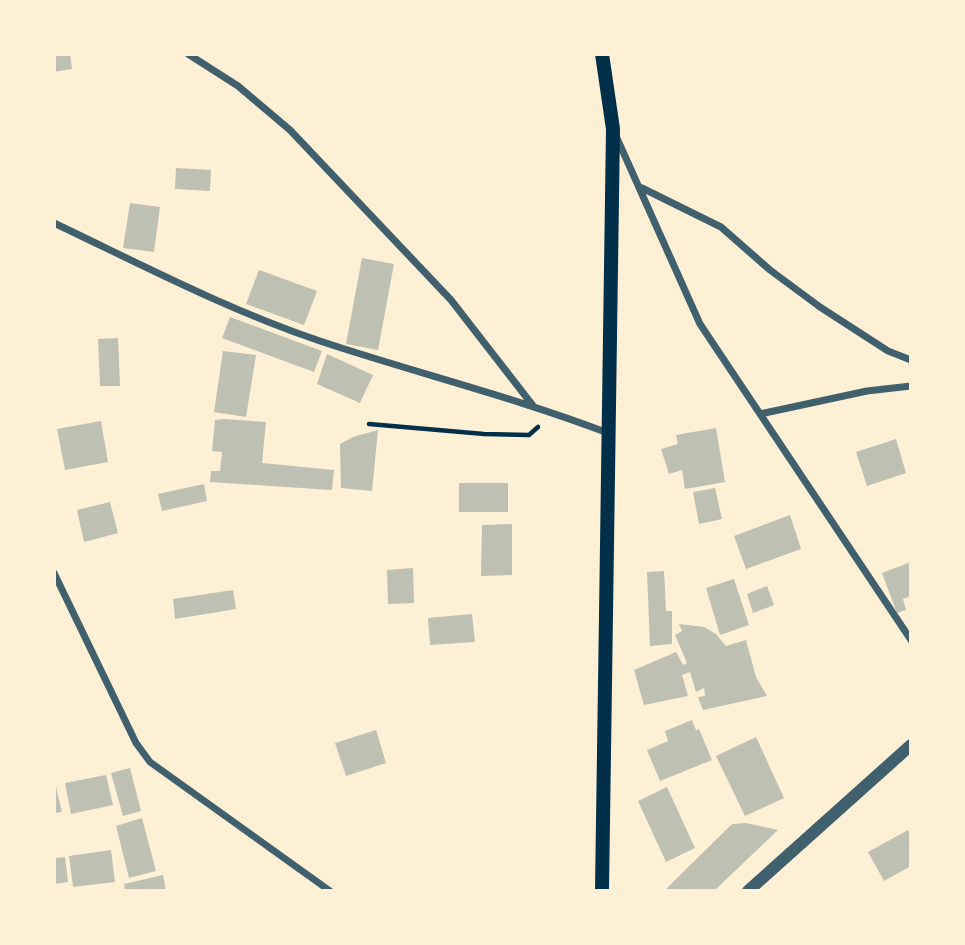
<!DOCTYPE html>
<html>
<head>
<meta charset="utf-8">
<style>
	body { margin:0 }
	#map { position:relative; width:965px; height:945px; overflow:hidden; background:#fdf0d5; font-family:"Work Sans",sans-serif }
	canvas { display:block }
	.frame { position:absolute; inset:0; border:56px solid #fdf0d5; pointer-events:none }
</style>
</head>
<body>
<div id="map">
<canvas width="965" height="945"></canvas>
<div class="frame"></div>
</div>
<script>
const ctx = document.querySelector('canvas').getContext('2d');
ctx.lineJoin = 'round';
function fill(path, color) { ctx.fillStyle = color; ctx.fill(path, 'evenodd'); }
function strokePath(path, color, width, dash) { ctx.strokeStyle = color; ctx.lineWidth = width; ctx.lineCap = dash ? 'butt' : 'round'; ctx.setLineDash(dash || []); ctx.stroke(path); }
fill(new Path2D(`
	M54,54H70L72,69L54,72Z
	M176,168L211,170L210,191L175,189Z
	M130,203L160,207L154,252L123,248Z
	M362,258L394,264L378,350L346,344Z
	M259,270L317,291L304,325L246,304Z
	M230,317L322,351L314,372L222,338Z
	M118,338L120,386H100L98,339Z
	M223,351L256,355L246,417L214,412Z
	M327,354L373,375L360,403L317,384Z
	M224,419L266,422L262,463L334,470L332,490L210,482L211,471H220L222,452L212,451L215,420Z
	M101,421L108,462L65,470L57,429Z
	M716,428L725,482L685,489L682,470L669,474L661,449L678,444L676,435Z
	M378,430L372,491L341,488L340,444L353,437Z
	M896,439L906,473L867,486L856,452Z
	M459,483H508V512H459Z
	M204,484L207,501L162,511L158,494Z
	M715,488L722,519L699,524L693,492Z
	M110,502L118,533L84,542L77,510Z
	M790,515L801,549L746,569L734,536Z
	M512,524V575L481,576L482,525Z
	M911,562V596L903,599L906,610L897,613L882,573Z
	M413,568L414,603L388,604L387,570Z
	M664,571L666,611H672V644L650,646L647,572Z
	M734,579L749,625L720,635L706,588Z
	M767,586L774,605L753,613L747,594Z
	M233,590L236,609L175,619L173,599Z
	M472,614L475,642L430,645L428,618Z
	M679,624L704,627L716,634L726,646L746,640L756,677L767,696L703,710L698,697L705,696L704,688L696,692L690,672L682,675L688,696L644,705L634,670L676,652L683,665L687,663L675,635L682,631Z
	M692,720L696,730L699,729L712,760L660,781L647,750L668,741L665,731Z
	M376,730L386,763L346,776L335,743Z
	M756,737L784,798L745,816L716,756Z
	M130,768L141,811L123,816L111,773Z
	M106,775L113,805L71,814L65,783Z
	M54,778L62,812L54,813Z
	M667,787L695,848L666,862L638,801Z
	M142,818L156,871L129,878L116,826Z
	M746,823L778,830L714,891H664L732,824Z
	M908,830L911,835V866L884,881L868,852Z
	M111,850L115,882L73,887L69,856Z
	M65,857L68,882L54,884V858Z
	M163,875L166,891H125L124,884Z`), '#bec0b2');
strokePath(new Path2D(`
	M369,424L484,434L529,435L538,427`), '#003049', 4.5);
strokePath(new Path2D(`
	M188,54L238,86L290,130L451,300L534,407
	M616,136L700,324L911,640
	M642,188L721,227L770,270L820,307L888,351L911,360
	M54,223C142,265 228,310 320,341C416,373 514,397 608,433
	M760,414L867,391L911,386
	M54,573L136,743L150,762L330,891`), '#3f606c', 7);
strokePath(new Path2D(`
	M748,891L911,745`), '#3f606c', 12);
strokePath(new Path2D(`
	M602,54L613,129L602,891`), '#003049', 14);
</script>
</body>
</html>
